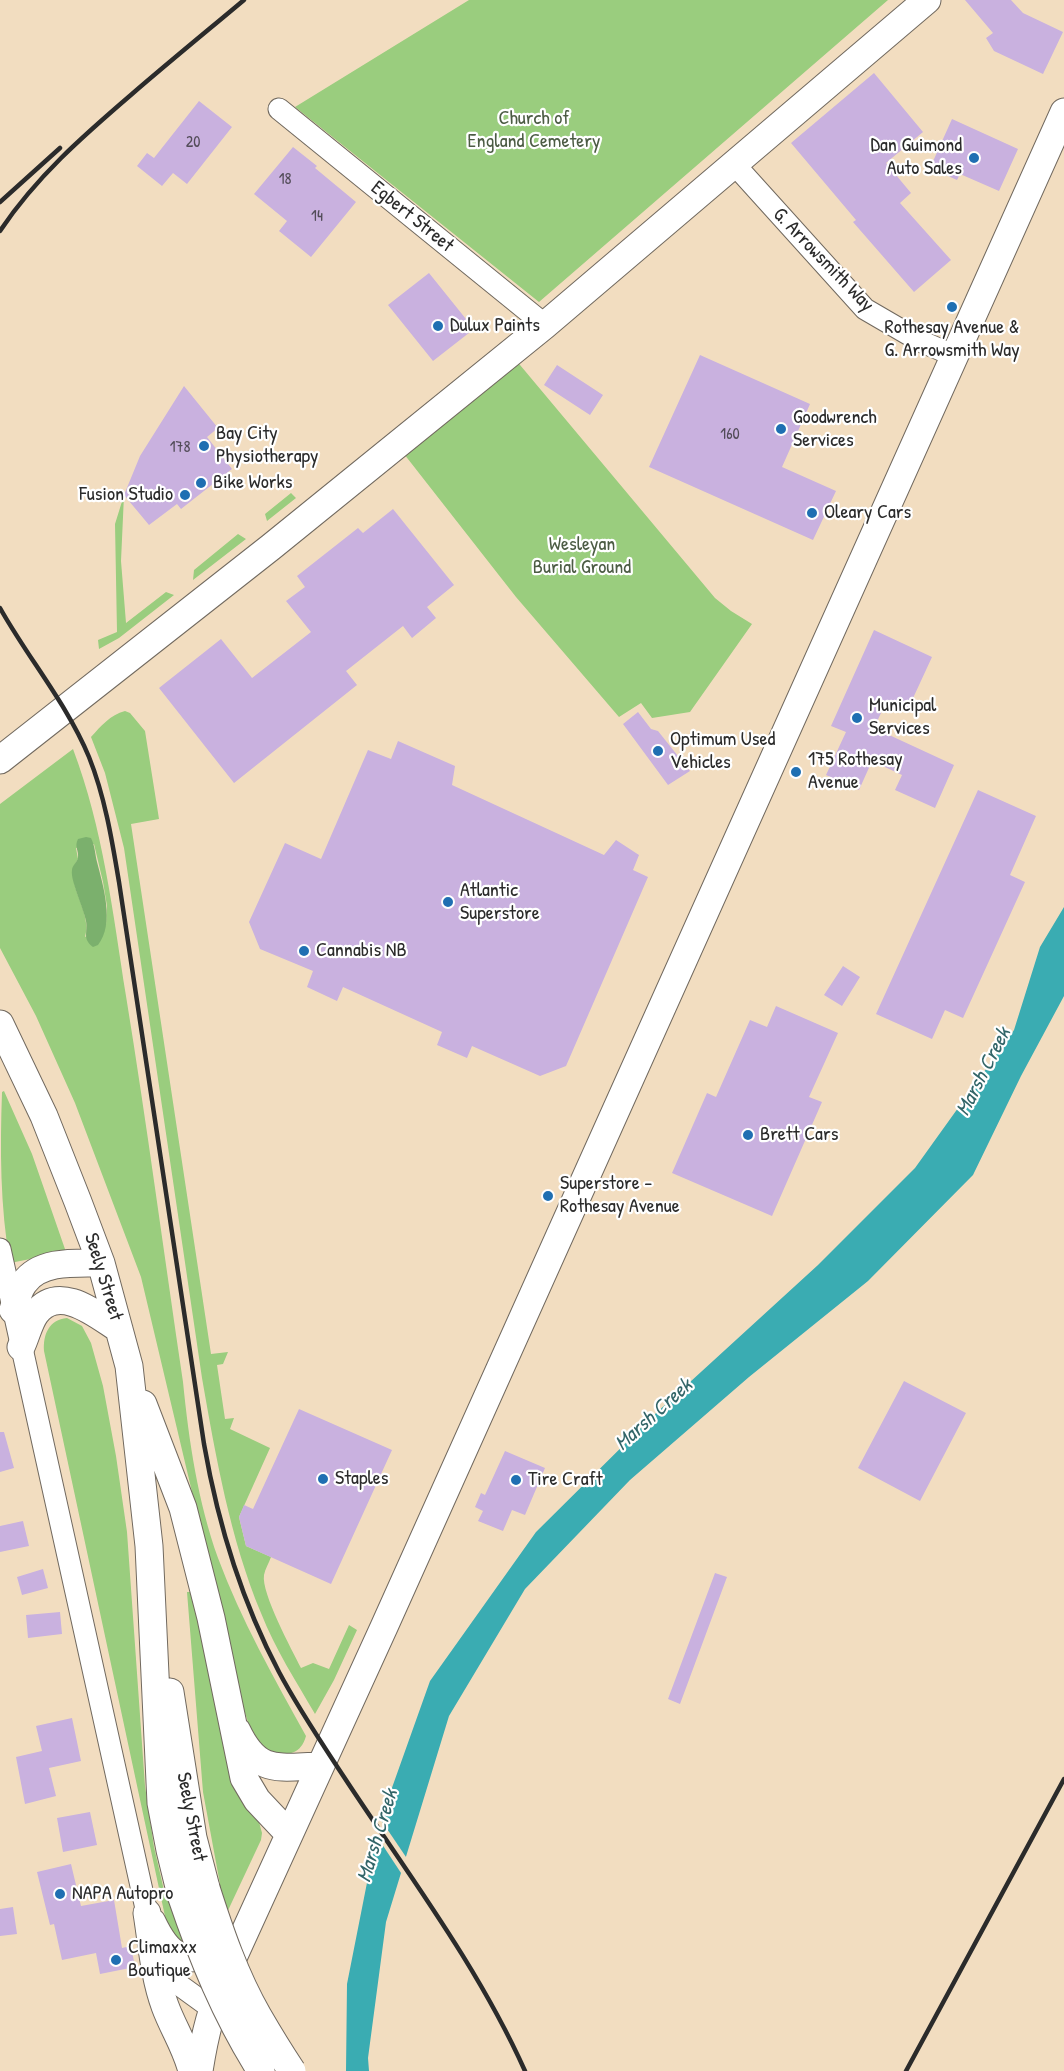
<!DOCTYPE html>
<html>
<head>
<meta charset="utf-8">
<style>
	body { margin:0 }
	canvas { display:block; background:#f2ddc0 }
</style>
</head>
<body>
<canvas width="1064" height="2071"></canvas>
<script>
const ctx = document.querySelector('canvas').getContext('2d');
ctx.lineJoin = 'round';
function fill(path, color) { ctx.fillStyle = color; ctx.fill(path, 'evenodd'); }
function strokePath(path, color, width, dash) { ctx.strokeStyle = color; ctx.lineWidth = width; ctx.lineCap = dash ? 'butt' : 'round'; ctx.setLineDash(dash || []); ctx.stroke(path); }
function label(font, color, halo, rows, align = 'center') {
  ctx.font = font + ' "Patrick Hand",sans-serif'; ctx.lineWidth = 4.5; ctx.setLineDash([]); ctx.textBaseline = 'middle'; ctx.strokeStyle = halo; ctx.fillStyle = color; for (const [text, x, y, turn = 0] of rows) {
    ctx.save(); ctx.translate(x, y); ctx.rotate((+turn || 0) * Math.PI / 180); ctx.textAlign = isNaN(turn) ? turn : align; if (halo) ctx.strokeText(text, 0, 0); ctx.fillText(text, 0, 0); ctx.restore();
  }
}
fill(new Path2D(`
	M469,0H888L539,302L295,107Z
	M510,353L715,598L731,611L752,624L690,712L652,718L641,703L619,717L516,597L397,445Z
	M291,493L296,498L267,521L265,514Z
	M124,495L121,561L126,623L166,592L174,595L119,638L99,649L98,640L117,632L115,524Z
	M238,534L246,539L193,580L194,570Z
	M125,711L130,713L145,731L159,819L131,824L211,1354L228,1352L223,1364L217,1365L225,1419L234,1418L230,1429L270,1448L239,1517L246,1546L271,1557C269,1563 265,1569 264,1575C261,1593 292,1650 301,1668L313,1663L329,1669L349,1625L357,1630L334,1680L315,1714C296,1681 275,1649 261,1613C230,1538 216,1458 202,1378L124,848L105,773L91,737C101,726 110,715 125,711Z
	M73,749C103,828 113,913 126,996C147,1125 164,1254 183,1382C189,1442 198,1502 218,1558C241,1620 274,1678 306,1736C301,1754 289,1755 272,1755L260,1743L249,1725L235,1683L211,1572L141,1277L75,1103L36,1016L0,948V804ZM94,844L103,882L107,906L106,925L85,937C86,933 87,928 86,923C85,903 64,878 78,859L76,848Z
	M4,1091L32,1154L66,1252L10,1263C0,1207 0,1149 2,1092Z
	M67,1318L82,1326L91,1343L103,1386L116,1456L127,1532L145,1786L154,1847L166,1899L220,1884L203,1792L187,1592H195L263,1819L259,1822L262,1833L261,1840L216,1936L181,1945L166,1921L44,1351C43,1334 49,1320 67,1318Z`), '#9acd7e');
fill(new Path2D(`
	M86,837L91,838C95,846 95,854 97,862C103,885 115,924 98,945L93,947C82,939 88,932 86,921C84,909 70,880 72,870C72,866 77,862 78,858C79,850 74,847 78,839Z`), '#7bb06d');
fill(new Path2D(`
	M1064,907V996L1021,1076L973,1175L868,1281L749,1377L630,1480L525,1589L449,1716L386,1922L368,2058L369,2071H346L347,1984L378,1827L430,1681L536,1532L655,1414L818,1265L915,1168L1014,1030L1040,947Z`), '#3aacb2');
fill(new Path2D(`
	M379,1817L408,1860L403,1876L374,1832Z`), '#f2ddc0');
fill(new Path2D(`
	M965,0H1011L1023,13L1063,32L1043,74L994,51L986,38L993,33Z
	M874,73L923,132L886,163L911,193L900,203L951,260L914,292L853,222L856,220L791,143Z
	M199,101L232,127L187,184L173,173L162,186L137,166L147,153L154,158Z
	M952,119L1018,149L999,191L960,174L957,180L930,168Z
	M293,147L317,166L315,168L356,202L311,257L279,231L287,221L254,194Z
	M429,273L474,329L433,361L388,305Z
	M700,355L810,404L782,467L836,491L813,540L649,467Z
	M557,365L603,395L590,415L544,385Z
	M184,386L218,428L207,437L232,469L181,509L177,504L149,525L124,495L140,456Z
	M393,509L454,585L427,607L436,618L412,638L403,626L346,671L357,685L234,783L159,688L221,639L252,678L311,632L286,601L305,587L297,576L358,528L363,533Z
	M874,630L932,657L908,709L887,700L874,728L954,765L935,808L895,790L902,775L872,761L859,790L826,775L846,732L831,726Z
	M638,712L651,729L658,731L690,771L668,785L623,724Z
	M398,741L455,766L452,785L604,855L616,840L639,855L633,870L648,877L566,1066L540,1076L472,1046L467,1058L437,1045L442,1032L343,987L337,1001L307,987L313,971L260,949L249,922L285,843L321,859L368,750L391,759Z
	M978,790L1036,816L1010,875L1025,882L963,1018L945,1010L932,1039L876,1014Z
	M843,966L860,977L842,1006L824,995Z
	M776,1006L838,1033L809,1097L822,1102L772,1216L672,1173L707,1093L716,1097L750,1020L767,1027Z
	M904,1381L966,1413L920,1501L858,1468Z
	M299,1409L392,1450L331,1584L246,1546L239,1517L244,1505L253,1509Z
	M0,1432H4L14,1468L0,1472Z
	M505,1451L545,1468L525,1515L512,1510L503,1531L478,1521L483,1511L475,1507L481,1493L485,1495Z
	M23,1521L29,1546L0,1552V1526Z
	M43,1569L48,1588L22,1595L17,1577Z
	M715,1573L727,1577L680,1704L668,1699Z
	M60,1612L62,1634L28,1638L26,1615Z
	M72,1718L81,1761L49,1768L56,1796L25,1804L16,1757L42,1751L36,1726Z
	M90,1812L97,1845L63,1852L57,1818Z
	M71,1864L81,1906L114,1900L122,1948L131,1946L135,1967L100,1974L96,1953L62,1960L54,1924L50,1925L37,1872Z
	M13,1907L17,1934L0,1936V1909Z`), '#c9b1df');
const minor = new Path2D(`
	M279,109L545,325
	M735,165L865,309L920,341L955,356
	M0,1249L147,1913L161,1964L171,1979L211,2008`);
const major = new Path2D(`
	M0,760L271,547L545,325L927,0
	M0,1024L44,1116L78,1202L101,1263L129,1366L149,1546L161,1803L170,1850L181,1895
	M13,1310C16,1301 18,1291 24,1283C40,1260 76,1263 101,1263
	M21,1347C26,1337 29,1322 36,1313C60,1283 97,1315 119,1329
	M143,1404L183,1508L211,1618L244,1778L257,1800L289,1834
	M170,1692L193,1838L206,1888
	M237,1731C258,1775 278,1767 319,1766
	M147,1913C152,1944 154,1976 165,2006C173,2028 186,2047 192,2071
	M152,1922C169,1958 185,1968 223,1948
	M199,2071C205,2032 212,2007 227,1971L384,1627L1064,112`);
strokePath(minor, '#71695f', 23);
strokePath(major, '#71695f', 29);
strokePath(minor, '#fff', 21);
strokePath(major, '#fff', 27);
strokePath(new Path2D(`
	M0,202L60,148
	M0,231C36,177 83,136 132,94C169,62 207,31 244,0
	M0,608C28,658 67,704 89,757C105,797 112,840 119,882L204,1444C218,1524 241,1600 279,1672C298,1708 321,1742 344,1777C407,1873 478,1966 525,2071
	M906,2071L1064,1779`), '#2b2b2b', 4.5);
const majorBridge = new Path2D(`
	M206,1888C220,1932 235,1976 258,2016C269,2035 280,2053 292,2071
	M181,1895C202,1957 226,2016 261,2071`);
strokePath(majorBridge, '#71695f', 29, []);
strokePath(majorBridge, '#fff', 27);
for (const [x, y, r, color] of [
	[974,158,6,"#1f6fb2"],
	[952,307,6,"#1f6fb2"],
	[438,326,6,"#1f6fb2"],
	[781,429,6,"#1f6fb2"],
	[204,446,6,"#1f6fb2"],
	[201,483,6,"#1f6fb2"],
	[185,495,6,"#1f6fb2"],
	[812,513,6,"#1f6fb2"],
	[857,718,6,"#1f6fb2"],
	[658,751,6,"#1f6fb2"],
	[796,772,6,"#1f6fb2"],
	[448,902,6,"#1f6fb2"],
	[304,951,6,"#1f6fb2"],
	[748,1135,6,"#1f6fb2"],
	[548,1196,6,"#1f6fb2"],
	[323,1479,6,"#1f6fb2"],
	[516,1480,6,"#1f6fb2"],
	[60,1894,6,"#1f6fb2"],
	[116,1960,6,"#1f6fb2"]
]) { const dot = new Path2D(); dot.arc(x, y, r, 0, 2 * Math.PI); ctx.fillStyle = color; ctx.fill(dot); strokePath(dot, '#fff', 2); }
label('16px', '#524c58', null, [
	["20",193,143],
	["18",285,180],
	["14",317,217],
	["160",730,435],
	["178",180,448]
]);
label('20px', '#4c5c44', '#fff', [
	["Church of",534,119],
	["England Cemetery",534,142],
	["Wesleyan",582,545],
	["Burial Ground",582,568]
]);
label('20px', '#2b2b2b', '#fff', [
	["Dan Guimond",962,146,"right"],
	["Auto Sales",962,169,"right"],
	["Dulux Paints",450,326],
	["Rothesay Avenue &",952,328,"center"],
	["G. Arrowsmith Way",952,351,"center"],
	["Goodwrench",793,418],
	["Services",793,441],
	["Bay City",216,434],
	["Physiotherapy",216,457],
	["Bike Works",213,483],
	["Fusion Studio",173,495,"right"],
	["Oleary Cars",824,513],
	["Municipal",869,706],
	["Services",869,729],
	["Optimum Used",670,740],
	["Vehicles",670,763],
	["175 Rothesay",808,760],
	["Avenue",808,783],
	["Atlantic",460,891],
	["Superstore",460,914],
	["Cannabis NB",316,951],
	["Brett Cars",760,1135],
	["Superstore -",560,1184],
	["Rothesay Avenue",560,1207],
	["Staples",335,1479],
	["Tire Craft",528,1480],
	["NAPA Autopro",72,1894],
	["Climaxxx",128,1948],
	["Boutique",128,1971]
], 'left');
label('20px', '#2b2b2b', '#fff', [
	["Egbert Street",412,217,39],
	["G. Arrowsmith Way",823,260,46],
	["Seely Street",103,1277,73],
	["Seely Street",191,1817,79]
]);
label('italic 21px', '#326568', '#fff', [
	["Marsh Creek",984,1072,-63],
	["Marsh Creek",654,1415,-42],
	["Marsh Creek",378,1836,-73]
]);
</script>
</body>
</html>
